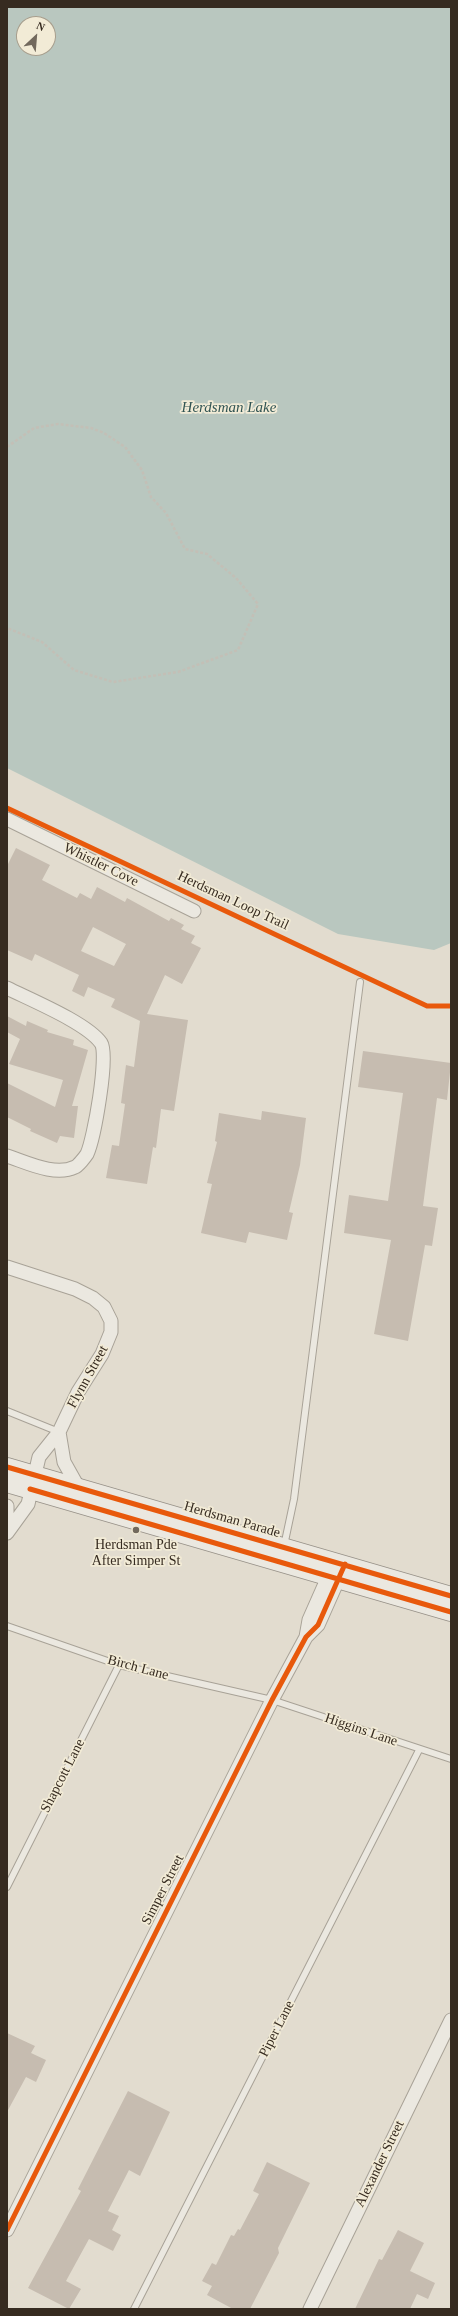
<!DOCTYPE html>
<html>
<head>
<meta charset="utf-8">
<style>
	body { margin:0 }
	#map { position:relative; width:458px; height:2316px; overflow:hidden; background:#e2dccf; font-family:Georgia,serif }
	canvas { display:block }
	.frame { position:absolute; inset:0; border:8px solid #362b20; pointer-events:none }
	.north { position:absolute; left:16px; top:16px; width:40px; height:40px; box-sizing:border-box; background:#f2ebd6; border:1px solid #a79e8d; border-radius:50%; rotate:26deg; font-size:11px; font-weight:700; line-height:16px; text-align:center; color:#362b20 }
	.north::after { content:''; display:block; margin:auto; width:14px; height:18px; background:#72695d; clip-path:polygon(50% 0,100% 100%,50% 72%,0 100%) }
</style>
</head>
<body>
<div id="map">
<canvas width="458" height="2316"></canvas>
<div class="frame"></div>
<div class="north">N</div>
</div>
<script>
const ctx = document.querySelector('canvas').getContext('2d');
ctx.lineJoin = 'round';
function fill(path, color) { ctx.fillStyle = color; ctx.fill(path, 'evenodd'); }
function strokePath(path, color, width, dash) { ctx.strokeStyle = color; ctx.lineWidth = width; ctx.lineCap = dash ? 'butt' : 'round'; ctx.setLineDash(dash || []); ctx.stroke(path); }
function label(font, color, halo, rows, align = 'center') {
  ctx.font = font + ' Georgia,serif'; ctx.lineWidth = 3.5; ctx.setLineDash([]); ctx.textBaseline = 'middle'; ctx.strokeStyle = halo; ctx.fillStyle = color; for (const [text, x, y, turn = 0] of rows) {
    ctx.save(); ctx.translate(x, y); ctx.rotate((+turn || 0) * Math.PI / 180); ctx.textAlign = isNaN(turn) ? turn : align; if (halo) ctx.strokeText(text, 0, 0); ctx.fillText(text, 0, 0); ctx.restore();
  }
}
fill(new Path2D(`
	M7,7H451V943L434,950L338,934L7,768ZM24,24H48V48H24Z`), '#b9c7bf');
fill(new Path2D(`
	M16,848L50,865L42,880L77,898L80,893L91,899L97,887L125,902L127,898L169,921L171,918L184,925L181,929L195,936L191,943L201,948L182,984L165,975L147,1014L188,1020L174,1111L161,1109L156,1148L153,1147L147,1184L106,1178L112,1145L119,1146L125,1104L121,1103L126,1065L134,1067L140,1021L111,1007L115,999L88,987L84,997L72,991L79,975L35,954L32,961L7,950V866ZM93,927L126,944L114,966L81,951Z
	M7,1016L26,1026L27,1021L48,1030L47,1032L74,1040L73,1045L88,1050L72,1106H78L74,1138L60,1136L57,1143L30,1131L31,1129L7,1117V1083L55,1107L63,1080L9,1064L20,1039L7,1032Z
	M363,1051L451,1063L447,1100L437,1098L423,1206L438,1208L432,1246L425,1245L408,1341L374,1334L391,1240L344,1233L349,1195L388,1201L403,1093L358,1087Z
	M262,1111L306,1118L300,1165L289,1212L293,1213L287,1240L249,1232L246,1243L201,1233L212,1184L207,1183L217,1142L215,1141L219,1113L261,1120Z
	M7,2033L35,2046L31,2053L46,2060L36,2082L26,2077L7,2112Z
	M128,2091L170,2112L140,2176L129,2170L108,2211L119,2216L112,2230L121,2235L113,2251L89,2239L66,2281L81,2289L69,2309L28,2288L81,2191L78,2189Z
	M267,2162L310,2183L278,2248L279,2253L250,2309H233L207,2295L212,2286L202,2281L212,2263L216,2265L231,2235L234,2236L238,2229L240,2230L259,2194L253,2191Z
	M398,2230L424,2243L410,2271L435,2283L428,2299L417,2294L410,2309H355L379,2259L382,2260Z`), '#c6bcb0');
const service = new Path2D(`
	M7,1411L59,1432
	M284,1546L294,1499L360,982
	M7,1626L119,1665L272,1700L451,1759
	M7,1887L119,1665
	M134,2309L419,1750`);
const minor = new Path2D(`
	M7,819L194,911
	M7,988C31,1000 87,1023 101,1043C109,1055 94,1139 87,1154C85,1157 78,1166 75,1167C55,1177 26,1162 7,1156
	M7,1267L75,1289L93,1298L104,1307L111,1321V1332L102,1354L78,1392L59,1432L39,1457L28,1504L7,1533
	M59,1432L64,1462L78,1487
	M7,1506V1525
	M306,1637L309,1620L332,1568
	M7,2230L272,1700L306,1637L318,1625L342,1571
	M310,2309L451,2020`);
const secondary = new Path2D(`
	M7,1467L451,1596
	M7,1483L451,1612`);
strokePath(service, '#a8a297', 8);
strokePath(minor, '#a8a297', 15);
strokePath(secondary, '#979188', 20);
strokePath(new Path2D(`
	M7,447L34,428L58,424L91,428L104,433L125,447L142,470L151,497L166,513L185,549L207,554L236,578L258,604L238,650L178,672L113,682L74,670L42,642L7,628`), '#c3bfb6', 2.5, [3, 2]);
strokePath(service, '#ebe8e0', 6);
strokePath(minor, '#ebe8e0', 13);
strokePath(secondary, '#ebe8e0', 18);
strokePath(new Path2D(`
	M7,808L427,1006H451
	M7,1467L451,1596
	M30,1489L451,1612
	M7,2230L272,1700L306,1637L318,1625L345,1564`), '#e8590c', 5);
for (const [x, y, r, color] of [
	[136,1530,4,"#72695d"]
]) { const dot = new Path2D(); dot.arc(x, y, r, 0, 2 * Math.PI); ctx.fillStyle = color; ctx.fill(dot); strokePath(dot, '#f2ebd6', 1.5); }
label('14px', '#362b20', '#f2ebd6', [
	["Whistler Cove",101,865,26],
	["Herdsman Loop Trail",233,901,25],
	["Flynn Street",88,1377,-61],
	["Herdsman Parade",232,1520,16],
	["Birch Lane",138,1668,15],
	["Higgins Lane",361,1730,19],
	["Shapcott Lane",63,1776,-63],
	["Simper Street",163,1890,-63],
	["Piper Lane",277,2029,-63],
	["Alexander Street",380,2164,-64]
]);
label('14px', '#362b20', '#f2ebd6', [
	["Herdsman Pde",136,1545],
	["After Simper St",136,1561]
]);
label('italic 15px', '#315453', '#f2ebd6', [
	["Herdsman Lake",229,408]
]);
</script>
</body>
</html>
